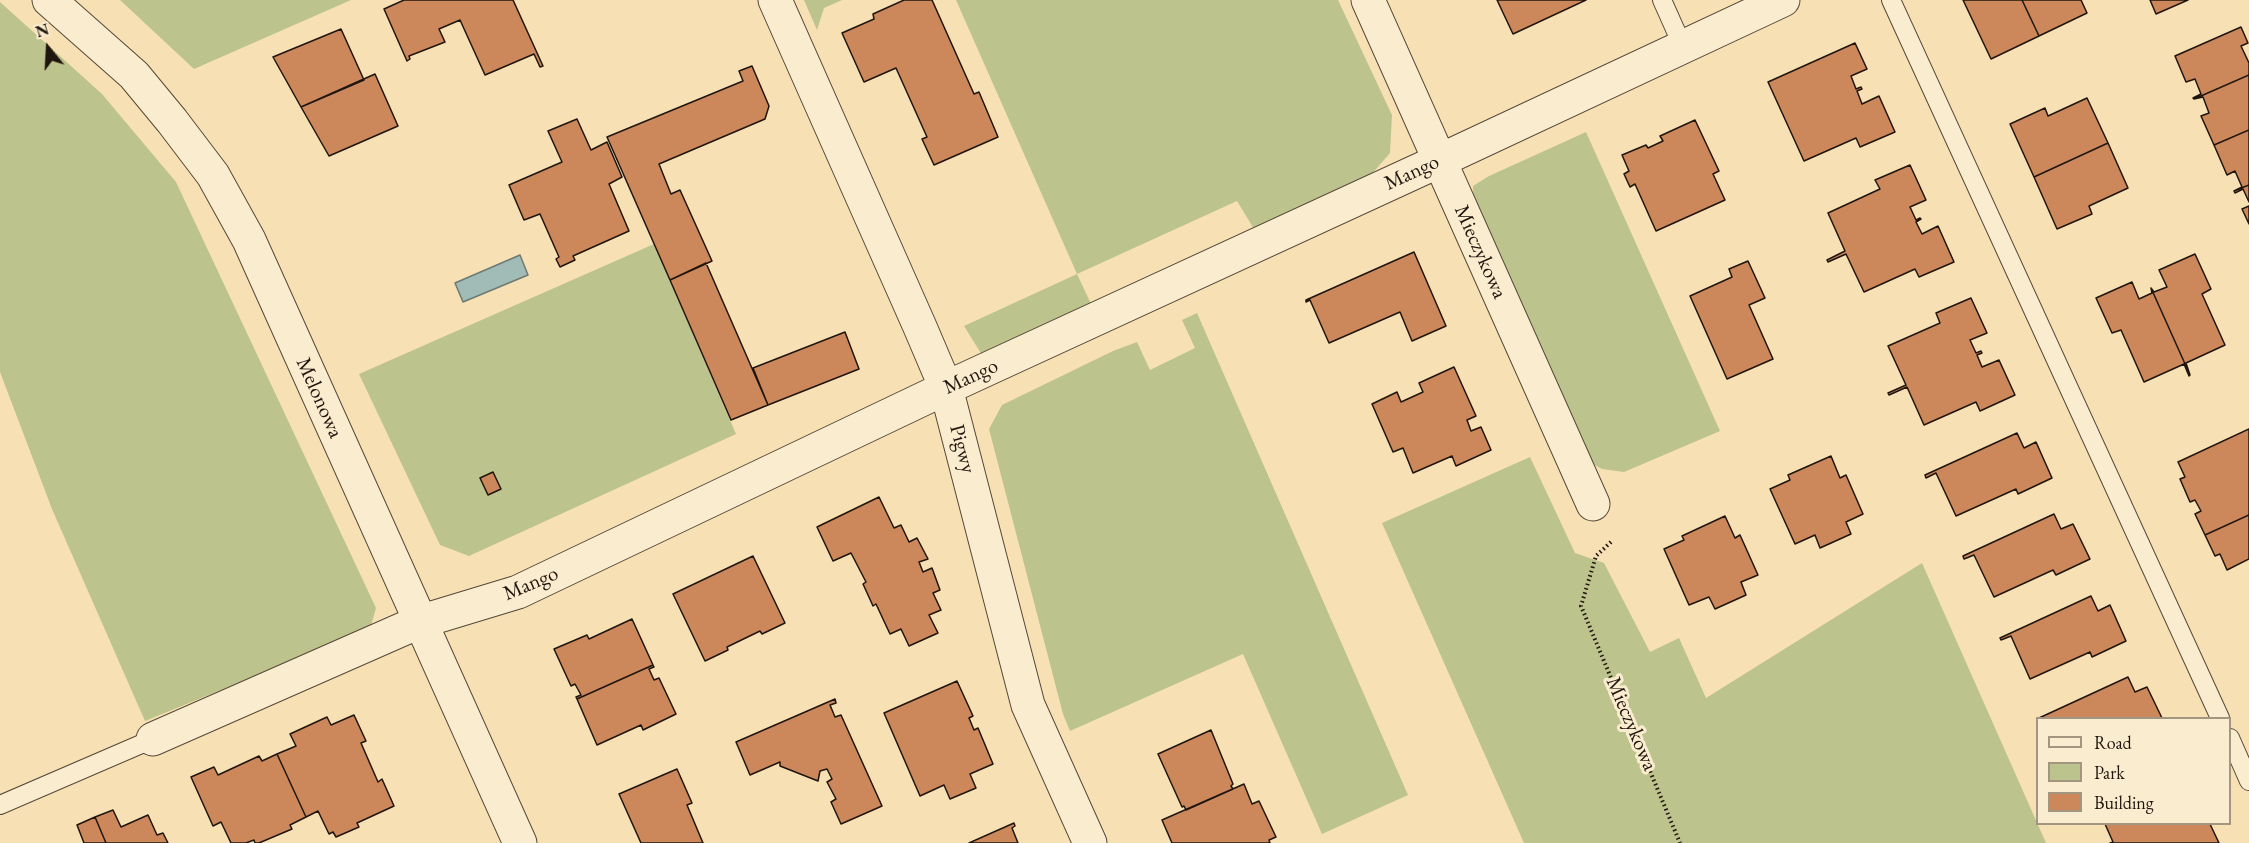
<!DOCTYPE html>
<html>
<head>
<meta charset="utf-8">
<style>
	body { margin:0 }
	#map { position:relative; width:2249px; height:843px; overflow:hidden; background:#f7e1b4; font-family:"EB Garamond",serif }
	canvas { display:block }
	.legend { position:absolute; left:2036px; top:717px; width:195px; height:108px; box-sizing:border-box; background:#faecce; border:2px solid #a29681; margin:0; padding:8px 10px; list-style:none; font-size:18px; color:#1f150e }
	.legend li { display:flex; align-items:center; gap:12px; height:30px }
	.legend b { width:30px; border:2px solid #a29681 }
	.north { position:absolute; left:18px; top:18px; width:60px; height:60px; -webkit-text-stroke:4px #faecce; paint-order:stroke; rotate:342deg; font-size:16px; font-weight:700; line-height:24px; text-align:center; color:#1f150e }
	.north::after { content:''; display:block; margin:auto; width:21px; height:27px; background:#1f150e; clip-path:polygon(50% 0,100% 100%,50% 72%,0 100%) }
</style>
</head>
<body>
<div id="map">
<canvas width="2249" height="843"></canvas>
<ul class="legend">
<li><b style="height:8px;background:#faecce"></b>Road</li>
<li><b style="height:16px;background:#bdc38c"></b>Park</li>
<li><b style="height:16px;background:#cc885b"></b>Building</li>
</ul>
<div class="north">N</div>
</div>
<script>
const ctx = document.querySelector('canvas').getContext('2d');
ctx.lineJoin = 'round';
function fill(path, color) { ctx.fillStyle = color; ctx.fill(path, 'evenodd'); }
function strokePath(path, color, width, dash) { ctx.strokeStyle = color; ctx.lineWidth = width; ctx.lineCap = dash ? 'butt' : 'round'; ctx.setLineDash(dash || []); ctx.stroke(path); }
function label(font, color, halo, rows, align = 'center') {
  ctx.font = font + ' "EB Garamond",serif'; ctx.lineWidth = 6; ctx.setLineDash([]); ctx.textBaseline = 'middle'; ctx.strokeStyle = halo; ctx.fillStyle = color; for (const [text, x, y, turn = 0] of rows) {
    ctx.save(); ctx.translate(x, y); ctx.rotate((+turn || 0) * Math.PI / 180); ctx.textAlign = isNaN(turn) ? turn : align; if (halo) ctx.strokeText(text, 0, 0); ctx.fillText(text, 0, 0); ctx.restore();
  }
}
fill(new Path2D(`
	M120,0H351L194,69Z
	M804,0H842L824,8L817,30Z
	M956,0H1338L1392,115L1390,153L1370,176L1254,229L1237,201L1077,274L1092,306L982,355L964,326L1077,274Z
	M0,2L102,94L176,182L376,608L370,629L145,721L52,509L0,372Z
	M1586,132L1720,431L1624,472L1602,469L1586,460L1474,222L1473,186L1489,176Z
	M654,244L736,434L469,556L440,545L359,374Z
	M1197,313L1408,795L1322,834L1243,654L1070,731L1063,714L989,429L1002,405L1113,351L1137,342L1150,370L1195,348L1182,320Z
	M1530,457L1575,553L1604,563L1650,652L1679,638L1706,698L1922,563L2046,843H1524L1382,523Z`), '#bdc38c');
const water = new Path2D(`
	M520,255L528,275L463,302L455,283Z`);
fill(water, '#a1bbb7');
strokePath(water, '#6d7973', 1.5);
const building = new Path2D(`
	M404,0H513L543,66L540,67L534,54L485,75L460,20L439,29L445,42L409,56L410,59L407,61L384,9Z
	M904,0H932L974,94L979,92L998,137L934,165L922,139L927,137L896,68L864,82L842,33L874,19L873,14Z
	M1497,0H1586L1513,34Z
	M1963,0H2022L2039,36L1991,59Z
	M2022,0H2081L2087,13L2039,36Z
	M2150,0H2188L2156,14Z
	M2241,27L2248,43L2241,46L2249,63V75L2194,99L2193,98L2201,94L2195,79L2186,82L2175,56Z
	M341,29L364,80L301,107L273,57Z
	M1855,43L1867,69L1851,76L1856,89L1861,87L1862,89L1857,91L1862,104L1879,96L1895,132L1860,147L1856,138L1804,161L1768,82Z
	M752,66L769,106L765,119L659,164L671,194L680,190L712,261L670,280L607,137L743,81L739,71Z
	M375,74L398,126L329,156L301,107Z
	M2249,75V130L2214,145L2201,116L2209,113L2203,97L2194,99Z
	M2087,98L2108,143L2034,177L2010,124L2045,108L2048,116Z
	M577,119L591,150L607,142L622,177L609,184L629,231L573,256L575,260L560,267L556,259L559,257L540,214L524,220L509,185L562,162L548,131Z
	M1695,120L1719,171L1713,174L1725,200L1656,231L1635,184L1630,187L1624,174L1629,171L1622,155L1646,145L1648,148L1663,141L1660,136Z
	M2249,130V185L2234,191L2242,187L2235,171L2227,175L2214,145Z
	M2108,143L2128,188L2089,206L2092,214L2057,229L2034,177Z
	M1910,165L1926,200L1910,207L1916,220L1920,218L1921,219L1916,222L1922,234L1938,226L1954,262L1919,277L1915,269L1864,292L1846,254L1828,262L1827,260L1845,251L1828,213L1880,189L1875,180Z
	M2249,185V202L2243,189L2235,193L2234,191Z
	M2249,206V224L2242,209Z
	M1414,252L1446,326L1412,341L1400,312L1329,343L1310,300L1306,302V300Z
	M2195,254L2211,289L2202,294L2225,345L2186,363L2190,375L2151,288L2154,292L2167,287L2159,270Z
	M1748,261L1765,298L1749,305L1773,359L1727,379L1690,296L1732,277L1729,269Z
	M706,263L768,405L731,420L670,280Z
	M2132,282L2139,299L2152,293L2151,288L2190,375L2189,376L2184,364L2144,382L2121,330L2112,333L2096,298Z
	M1971,298L1987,333L1970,340L1976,353L1981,351L1982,353L1977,355L1982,367L1999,360L2015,395L1980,411L1976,402L1924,425L1907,387L1889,395L1888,393L1906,385L1888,346L1940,323L1936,313Z
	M845,332L859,369L768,405L753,368Z
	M1454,367L1476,416L1467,420L1471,431L1481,427L1491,450L1456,466L1452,456L1413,473L1403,448L1393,452L1372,404L1397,392L1401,402L1423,392L1419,383Z
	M2249,429V515L2205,535L2195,514L2201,511L2195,500L2190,502L2180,479L2185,477L2178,462Z
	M2017,433L2024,448L2036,442L2052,478L2018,494L2016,489L1956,516L1936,473L1926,478L1925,475Z
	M1831,456L1840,478L1846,475L1863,514L1846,522L1851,534L1820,548L1815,535L1795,544L1770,489L1790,480L1788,475Z
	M493,472L501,489L488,495L480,478Z
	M879,497L894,528L901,525L909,542L917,538L928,559L919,562L923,572L932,568L940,590L933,593L941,610L929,615L938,633L909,646L901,629L890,634L876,604L873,606L863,584L866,582L851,553L833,561L817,527Z
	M2054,514L2061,529L2073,524L2090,559L2056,575L2053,570L1994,597L1974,555L1964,559L1963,556Z
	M2249,515V559L2227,570L2220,554L2215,556L2205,535Z
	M1725,516L1735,538L1740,535L1758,575L1741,582L1746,595L1715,609L1709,597L1689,605L1664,549L1684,540L1682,536Z
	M753,556L785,623L762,634L760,631L727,647L728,650L705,661L673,594Z
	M2091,596L2098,611L2110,605L2126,641L2092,657L2090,652L2030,679L2011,636L2001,640L2000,638Z
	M632,619L653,665L577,699L576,697L581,695L575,684L571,686L554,649L587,635L589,639Z
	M653,665L654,667L649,669L654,680L659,678L676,714L643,730L641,725L597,745L577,699Z
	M2128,677L2135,692L2147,687L2162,718H2039Z
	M957,681L973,716L969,718L974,730L978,728L993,764L970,774L976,788L950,799L944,785L920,796L884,713Z
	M835,699L836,703L830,705L835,717L841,715L882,806L841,824L831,802L836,799L827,782L832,779L827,769L820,771L818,781L780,766V762L750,775L736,742Z
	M354,715L366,741L361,743L378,782L382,779L394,806L357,823L359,827L336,837L333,832L329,834L318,811L306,817L277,754L296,746L290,734L327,717L331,725Z
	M1211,730L1233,784L1231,786L1233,789L1186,810L1184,806L1182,807L1158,754Z
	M277,754L306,817L290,825L292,829L259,843H255L254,840L246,843H231L221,822L213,826L191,777L214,767L218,775L259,756L262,761Z
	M677,769L692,803L687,805L703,843H641L619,794Z
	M1244,784L1252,804L1259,801L1276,837L1269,840L1270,843H1172L1162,820Z
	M113,810L121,827L148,815L157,835L163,833L168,843H106L95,817Z
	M95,817L106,843H84L77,825Z
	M1014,823L1015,826L1012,828L1018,843H969Z
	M2105,824H2210L2219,843H2110L2113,842Z`);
fill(building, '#cc885b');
strokePath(building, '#1f150e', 1.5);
const lane = new Path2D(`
	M1662,0L1683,47
	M1891,0L2220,718
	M2230,738L2249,781
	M0,805L153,739`);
const street = new Path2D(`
	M49,0L134,75L172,121L213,175L249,240L520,843
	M775,0L920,327L946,388L1028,705L1090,843
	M1368,0L1593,504
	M153,739L419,622L518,592L946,388L1439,161L1783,0`);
strokePath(lane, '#554838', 20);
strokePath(street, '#554838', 35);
strokePath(new Path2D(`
	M1611,542L1596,556L1581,606L1680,843`), '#1f150e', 4, [1.5, 3]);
strokePath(lane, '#faecce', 18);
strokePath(street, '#faecce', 33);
label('21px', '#1f150e', '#faecce', [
	["Mango",1412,173,-25],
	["Mieczykowa",1480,252,66],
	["Mango",971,377,-25],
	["Melonowa",319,398,66],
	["Pigwy",962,449,75],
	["Mango",531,584,-23],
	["Mieczykowa",1631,724,67]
]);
</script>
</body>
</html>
